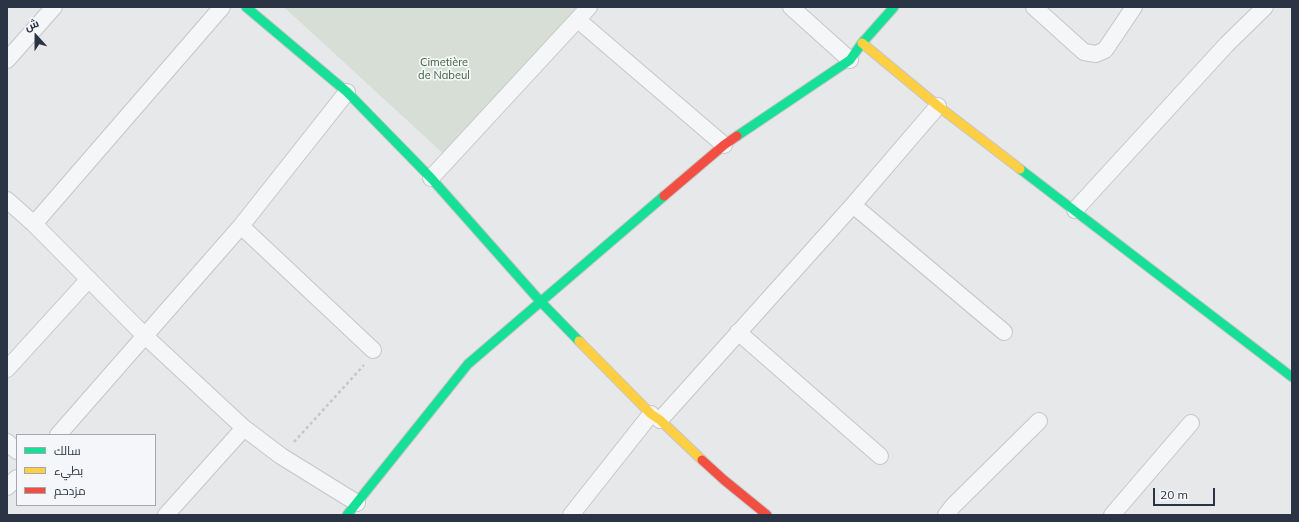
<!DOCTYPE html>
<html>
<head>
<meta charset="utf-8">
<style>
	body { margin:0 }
	#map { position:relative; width:1299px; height:522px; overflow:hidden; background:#e6e8ea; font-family:Mulish,Cairo,sans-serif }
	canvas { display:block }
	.frame { position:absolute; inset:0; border:8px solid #2b3445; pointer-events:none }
	.legend { position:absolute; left:16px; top:434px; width:140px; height:72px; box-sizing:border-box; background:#f4f6f9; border:1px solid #a4a8b1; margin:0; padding:5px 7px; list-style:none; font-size:12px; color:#2b3445 }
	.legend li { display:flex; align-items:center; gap:8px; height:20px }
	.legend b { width:20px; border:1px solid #a4a8b1 }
	.north { position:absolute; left:16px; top:16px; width:40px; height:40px; -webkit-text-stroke:3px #f4f6f9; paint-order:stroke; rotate:339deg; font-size:11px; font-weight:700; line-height:16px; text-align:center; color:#2b3445 }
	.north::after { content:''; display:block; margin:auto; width:14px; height:18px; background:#2b3445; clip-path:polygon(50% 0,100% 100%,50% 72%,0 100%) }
	.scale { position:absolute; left:1153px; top:488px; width:62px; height:18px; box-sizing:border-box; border:2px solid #2b3445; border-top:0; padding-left:5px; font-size:12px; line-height:14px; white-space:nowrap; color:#2b3445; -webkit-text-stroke:3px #f4f6f9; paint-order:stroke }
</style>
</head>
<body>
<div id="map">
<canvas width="1299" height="522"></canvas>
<div class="frame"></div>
<ul class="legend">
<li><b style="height:5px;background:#16e098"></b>سالك</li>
<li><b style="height:5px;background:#ffcf43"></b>بطيء</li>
<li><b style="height:5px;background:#f24e42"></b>مزدحم</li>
</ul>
<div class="north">ش</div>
<div class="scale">20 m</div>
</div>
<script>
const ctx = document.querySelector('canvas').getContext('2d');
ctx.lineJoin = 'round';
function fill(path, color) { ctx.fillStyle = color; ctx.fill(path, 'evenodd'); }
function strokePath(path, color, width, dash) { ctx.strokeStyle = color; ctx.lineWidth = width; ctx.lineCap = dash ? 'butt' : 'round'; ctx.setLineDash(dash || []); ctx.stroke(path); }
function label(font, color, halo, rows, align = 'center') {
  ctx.font = font + ' Mulish,sans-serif'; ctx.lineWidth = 3.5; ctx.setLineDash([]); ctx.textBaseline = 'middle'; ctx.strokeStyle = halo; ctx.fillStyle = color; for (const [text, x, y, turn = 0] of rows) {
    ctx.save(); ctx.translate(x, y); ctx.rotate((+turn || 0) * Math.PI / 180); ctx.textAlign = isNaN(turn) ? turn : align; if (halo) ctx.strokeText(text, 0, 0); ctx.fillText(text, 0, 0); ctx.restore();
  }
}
fill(new Path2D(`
	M284,7H583L448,158Z`), '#d6ded6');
const street = new Path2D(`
	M791,7L850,60
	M1034,7L1084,52L1096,54L1105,50L1134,7
	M578,20L724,145
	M7,60L54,7
	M431,178L589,7
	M7,200L34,224L145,336L244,428L281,456L357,503
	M853,205L1004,332
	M1075,210L1227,44L1265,7
	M34,224L222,7
	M241,226L373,350
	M738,332L880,456
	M7,369L89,279
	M660,420L853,205L938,106
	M58,435L241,226L347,92
	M7,442L17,451
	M7,487L17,478
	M166,515L244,428
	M571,515L651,414
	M946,515L953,506L1039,421
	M1112,515L1191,423`);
const fast = new Path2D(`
	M246,7L347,92L431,178L540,301L579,341
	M737,136L850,60L862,43L894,7
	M1020,169L1292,377
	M347,515L468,364L664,196`);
const slow = new Path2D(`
	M862,43L938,106L1020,169
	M579,341L651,414L660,420L702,460`);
const jam = new Path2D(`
	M664,196L724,145L737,136
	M702,460L724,480L767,515`);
strokePath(street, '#c4c6c8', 18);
strokePath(fast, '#c4c6c8', 11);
strokePath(slow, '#c4c6c8', 11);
strokePath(jam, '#c4c6c8', 11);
strokePath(new Path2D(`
	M294,442L364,365`), '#c5c6ca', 2.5, [3, 3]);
strokePath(street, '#f5f6f7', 16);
strokePath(fast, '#16e098', 9);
strokePath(slow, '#ffcf43', 9);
strokePath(jam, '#f24e42', 9);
label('11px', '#3f6138', '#f4f6f9', [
	["Cimetière",444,63],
	["de Nabeul",444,76]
]);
</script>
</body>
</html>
